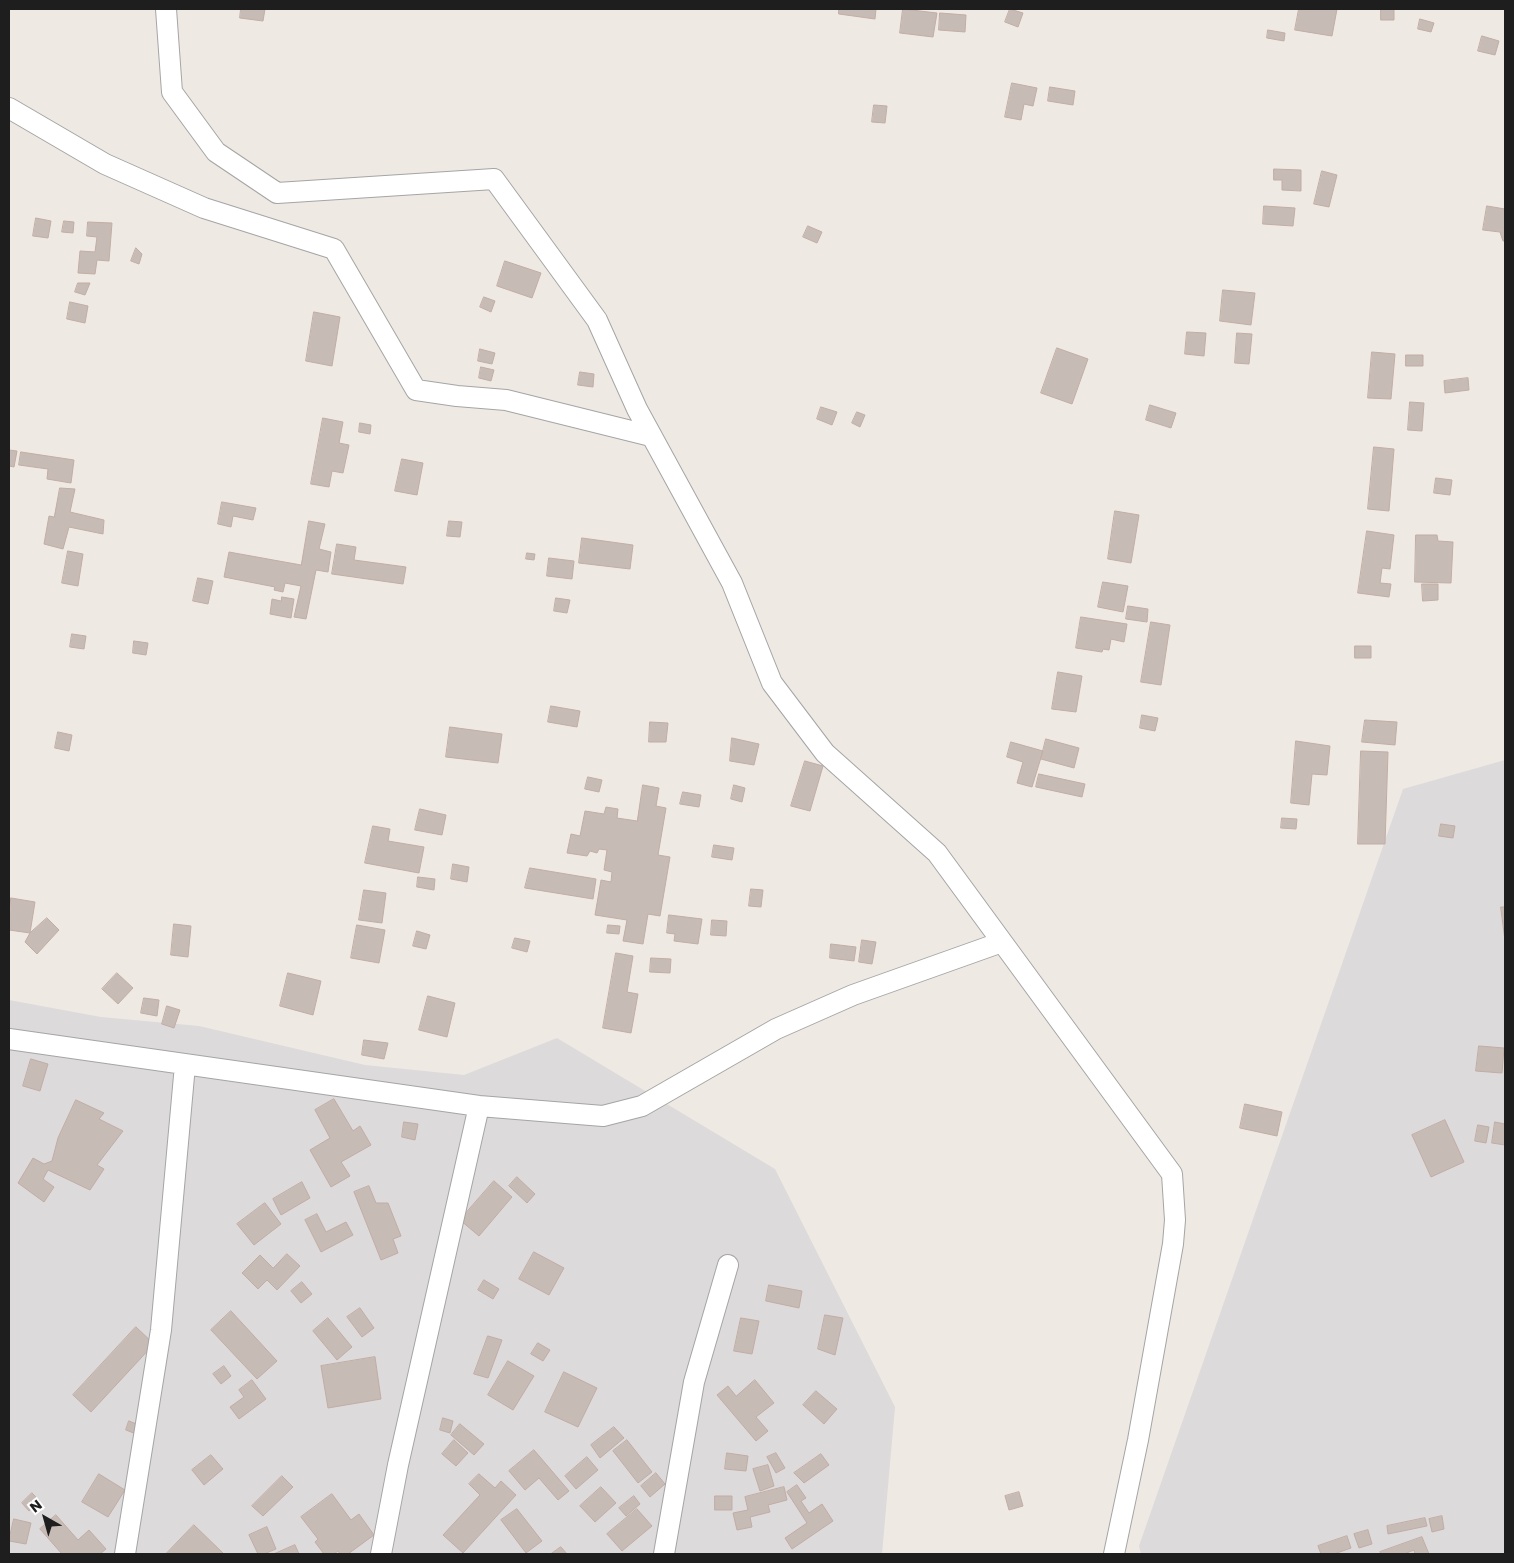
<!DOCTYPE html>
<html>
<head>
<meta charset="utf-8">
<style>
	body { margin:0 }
	#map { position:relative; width:1514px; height:1563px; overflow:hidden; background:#efe9e3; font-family:Poppins,sans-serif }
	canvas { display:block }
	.frame { position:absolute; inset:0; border:10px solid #1e1e1e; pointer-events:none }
	.north { position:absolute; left:20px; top:1493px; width:50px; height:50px; -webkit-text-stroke:4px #fff; paint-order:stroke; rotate:322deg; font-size:14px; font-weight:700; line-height:20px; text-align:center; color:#1e1e1e }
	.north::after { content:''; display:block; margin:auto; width:18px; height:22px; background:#1e1e1e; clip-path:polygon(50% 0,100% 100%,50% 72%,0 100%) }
</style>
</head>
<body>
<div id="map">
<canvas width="1514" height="1563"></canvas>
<div class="frame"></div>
<div class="north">N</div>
</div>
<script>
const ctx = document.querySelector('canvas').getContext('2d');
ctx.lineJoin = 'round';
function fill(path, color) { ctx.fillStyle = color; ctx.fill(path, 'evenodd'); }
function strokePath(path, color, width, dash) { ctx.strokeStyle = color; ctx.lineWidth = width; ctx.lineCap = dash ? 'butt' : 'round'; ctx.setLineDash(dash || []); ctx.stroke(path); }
fill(new Path2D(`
	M1505,760V1554H1141L1139,1546L1403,789Z
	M9,1000L101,1017L199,1026L365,1065L464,1075L557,1038L775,1169L895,1407L882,1554H9Z`), '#dcdadb');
const building = new Path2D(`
	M241,9H265L263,21L240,18Z
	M839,9H876L875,19L839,14Z
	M903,9L937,13L933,37L900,33Z
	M1010,9L1023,13L1018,27L1005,22Z
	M1299,9H1337L1332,36L1295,30Z
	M1381,9H1394V20H1381Z
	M940,13L966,15L965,32L939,30Z
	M1420,19L1434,23L1431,32L1418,29Z
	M1268,30L1285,33L1284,41L1267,38Z
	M1482,36L1499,41L1495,55L1478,51Z
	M1012,83L1037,88L1033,106L1024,104L1021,120L1005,117Z
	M1050,87L1075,91L1073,105L1048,101Z
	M874,105L887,106L885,123L872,122Z
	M1274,169L1301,170V191L1282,190V180H1274Z
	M1322,171L1337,175L1329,207L1314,204Z
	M1264,206L1295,208L1293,226L1263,224Z
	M1487,206L1505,209V241H1503L1500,232L1483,230Z
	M36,218L51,221L48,238L33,236Z
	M64,221L74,222L73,233L62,232Z
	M88,222L112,223L109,261L97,260L95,274L78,273L80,251L95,252L97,237L87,236Z
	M808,226L822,232L817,243L803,237Z
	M136,248L142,254L139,264L131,261Z
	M505,261L541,273L532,298L497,286Z
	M78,283H90L85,295L75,292Z
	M1223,290L1255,293L1251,325L1220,321Z
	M484,297L495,301L491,312L480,307Z
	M70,302L88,306L85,323L67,319Z
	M314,312L340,317L332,366L306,361Z
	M1187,332L1206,333L1204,356L1185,354Z
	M1237,333L1252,334L1249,364L1235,363Z
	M1057,348L1088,359L1072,404L1041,393Z
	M480,349L495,353L492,364L478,361Z
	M1372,352L1395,354L1391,399L1368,398Z
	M1406,355H1423V366H1406Z
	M481,367L494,370L491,381L479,378Z
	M580,372L594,374L593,387L578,385Z
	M1468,378L1469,390L1445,393L1444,381Z
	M1410,402L1424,403L1422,431L1408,430Z
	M1150,405L1176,413L1171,428L1146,420Z
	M821,407L837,412L832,425L817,419Z
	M857,412L865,415L860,427L852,423Z
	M323,418L343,422L339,443L349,445L343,473L332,471L329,487L311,484Z
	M360,423L371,425L370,434L359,432Z
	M1374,447L1394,449L1389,511L1368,509Z
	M9,450L17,451L14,467L9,466Z
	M21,452L74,460L71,483L47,479L48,469L19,465Z
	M402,459L423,463L417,495L395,491Z
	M1436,478L1452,480L1450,495L1434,493Z
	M60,488L75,489L70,512L104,520L103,534L69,527L63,549L44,544L49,516L54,517Z
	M222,502L256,508L253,520L233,516L231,527L218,524Z
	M1115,511L1139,515L1131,563L1108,559Z
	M309,521L325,524L319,549L331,552L328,572L316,570L306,619L294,617L301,586L285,583L283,592L274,590L275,587L224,577L229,552L301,565Z
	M449,521L462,522L460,537L447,536Z
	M1367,531L1394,535L1390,569L1382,568L1380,583L1391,584L1389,597L1358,593Z
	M1416,535H1437L1438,541L1453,542L1451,583L1415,582Z
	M582,538L633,545L630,569L579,563Z
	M337,544L356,547L354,560L406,567L403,584L332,574Z
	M68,551L83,554L78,586L62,583Z
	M527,553L535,554L534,560L526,559Z
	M549,558L574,561L572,579L547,576Z
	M198,578L213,581L208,604L193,601Z
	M1103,582L1128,586L1123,612L1098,607Z
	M1422,584H1438V600L1423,601Z
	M282,597L294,599L291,618L270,614L272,599L281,601Z
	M556,598L570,600L567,613L554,611Z
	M1128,606L1148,609L1147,622L1126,619Z
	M1081,617L1127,624L1124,642L1111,639L1109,650L1103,649L1102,652L1076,648Z
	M1151,622L1170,625L1161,685L1141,682Z
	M72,634L86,636L84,649L70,647Z
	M134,641L148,643L146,655L133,653Z
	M1355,646H1371V658H1355Z
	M1058,672L1082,676L1076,712L1052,709Z
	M551,706L580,711L577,727L548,722Z
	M1142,715L1158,718L1155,731L1140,728Z
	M1365,720L1397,722L1395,745L1362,742Z
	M650,722L668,723L666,742H649Z
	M450,727L502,734L498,763L446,757Z
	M58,732L72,735L69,751L55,748Z
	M732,738L759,744L754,765L730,761Z
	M1046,739L1079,748L1074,768L1041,759Z
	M1296,741L1330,746L1327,775L1312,774L1309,805L1291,803Z
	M1011,742L1043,751L1032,787L1017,783L1023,762L1007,757Z
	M1361,751L1388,752L1385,844H1358Z
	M805,761L823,766L810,811L791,806Z
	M1039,774L1085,784L1082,797L1036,787Z
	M588,777L602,780L599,792L585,789Z
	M643,785L659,788L656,806L666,808L658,855L670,857L660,916L648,914L643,944L623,941L627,920L595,915L601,880L611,882L612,872L604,870L607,850L599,849L597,853L590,851L587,856L567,853L571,834L580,836L585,811L604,814L606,807L618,809L617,818L637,821Z
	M734,785L745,788L742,802L731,799Z
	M683,792L701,795L699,807L680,804Z
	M420,809L446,815L442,835L415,830Z
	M1282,818L1297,819L1296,829L1281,828Z
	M1441,824L1455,826L1453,838L1439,836Z
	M373,826L390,829L388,841L424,847L419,873L365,863Z
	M714,845L734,848L732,860L712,857Z
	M453,864L469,867L467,882L451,879Z
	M530,868L596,879L593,899L525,888Z
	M418,877L435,879L434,890L417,887Z
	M751,889L763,890L761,907L749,906Z
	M364,890L386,893L382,923L359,920Z
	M11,898L35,902L30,933L9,930Z
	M1501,907H1505V940Z
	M669,915L702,919L698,944L674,941L675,934L667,933Z
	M47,918L59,930L37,954L25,942L30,933Z
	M712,920L727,921L726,936L711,935Z
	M174,924L191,926L188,957L171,955Z
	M357,925L385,930L379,963L351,958Z
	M608,925L620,926L619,934L607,933Z
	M417,931L430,935L426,949L413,946Z
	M515,938L530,941L527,952L512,948Z
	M862,940L876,942L872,964L859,962Z
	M831,944L856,947L854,961L830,958Z
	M616,953L633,956L627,992L638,994L631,1033L603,1028Z
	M651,958L671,959L670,973L650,972Z
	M117,973L133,988L118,1004L102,989Z
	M288,973L321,981L313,1015L280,1006Z
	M428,996L455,1003L447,1037L419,1030Z
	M144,998L159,1000L157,1016L141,1013Z
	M167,1006L180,1010L174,1028L162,1024Z
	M364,1040L388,1043L384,1059L362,1055Z
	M1479,1046L1504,1048L1502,1073L1476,1071Z
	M31,1059L48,1064L40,1091L23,1086Z
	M334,1099L353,1131L360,1126L371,1145L341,1162L350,1176L331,1187L310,1150L330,1138L315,1110Z
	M76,1100L104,1113L99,1119L123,1131L97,1165L104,1169L90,1190L48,1170L43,1179L54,1187L44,1202L18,1183L33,1158L44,1164L52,1161L58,1138Z
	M1245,1104L1282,1112L1277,1136L1240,1128Z
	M1445,1120L1464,1162L1431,1177L1412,1135Z
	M404,1122L418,1124L415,1140L402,1137Z
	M1495,1122L1505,1124V1145L1492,1143Z
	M1478,1125L1489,1127L1486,1143L1475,1141Z
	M517,1177L535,1194L527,1203L509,1186Z
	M494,1181L512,1197L479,1236L460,1220Z
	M302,1182L310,1198L281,1215L273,1199Z
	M369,1186L376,1203H388L401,1236L393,1239L398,1253L381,1260L354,1192Z
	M265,1203L281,1224L254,1245L237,1224Z
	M317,1214L326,1232L346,1222L353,1235L321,1252L305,1220Z
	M534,1252L564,1268L549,1295L519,1279Z
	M287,1254L300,1266L277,1290L267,1280L258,1289L242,1273L260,1255L273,1268Z
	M484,1280L499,1289L493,1299L478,1290Z
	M302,1282L312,1294L301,1303L291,1291Z
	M769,1285L802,1291L799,1308L766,1301Z
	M360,1308L374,1328L362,1337L347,1317Z
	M231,1311L277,1361L257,1379L211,1330Z
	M825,1315L843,1318L835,1355L818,1349Z
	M328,1318L352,1347L337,1360L313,1331Z
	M741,1318L759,1321L752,1354L734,1351Z
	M136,1327L154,1344L91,1412L73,1395Z
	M488,1336L502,1340L488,1378L474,1374Z
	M538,1343L550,1350L543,1361L531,1354Z
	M375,1357L381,1399L328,1408L321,1366Z
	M508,1361L534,1376L513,1410L488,1395Z
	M224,1366L231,1376L221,1384L213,1374Z
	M564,1372L597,1388L578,1427L545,1412Z
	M252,1380L266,1399L239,1419L230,1407L244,1397L239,1390Z
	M755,1380L774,1403L756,1417L768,1431L756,1441L717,1395L728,1386L736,1396Z
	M816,1391L837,1409L824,1424L803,1405Z
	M443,1418L453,1421L450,1433L440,1430Z
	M129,1421L139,1425L136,1434L126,1430Z
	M460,1424L484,1444L474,1455L451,1435Z
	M614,1427L624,1438L600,1458L591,1445Z
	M454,1440L468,1453L456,1466L442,1454Z
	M627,1440L652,1472L638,1483L613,1451Z
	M534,1450L569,1491L558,1500L539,1478L525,1490L509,1471Z
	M727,1453L748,1456L746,1471L725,1469Z
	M776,1453L785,1468L776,1473L767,1457Z
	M821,1454L829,1465L804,1483L794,1473Z
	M211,1455L223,1469L204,1485L192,1470Z
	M587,1457L598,1470L576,1489L565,1476Z
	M768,1465L774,1486L760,1491L753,1469Z
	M656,1473L665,1484L650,1497L641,1486Z
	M99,1474L125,1490L108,1517L82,1502Z
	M479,1474L495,1488L501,1481L516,1495L463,1553L443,1535L480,1495L469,1484Z
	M282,1476L293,1487L263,1516L252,1506Z
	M797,1485L806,1498L801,1501L809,1513L822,1504L833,1521L792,1549L785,1538L807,1523L787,1492Z
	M601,1487L616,1503L595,1522L580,1506Z
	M784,1487L787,1500L768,1505L770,1512L750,1517L752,1527L737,1530L733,1513L748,1510L745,1497Z
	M1019,1492L1023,1506L1009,1510L1005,1496Z
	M32,1493L40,1501L29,1511L22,1503Z
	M332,1494L351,1520L359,1514L374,1535L348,1554H340L338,1551L334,1554H324L315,1542L318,1539L301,1517Z
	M634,1496L640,1504L626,1516L619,1508Z
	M715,1496H732V1510H715Z
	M517,1509L542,1541L526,1553L501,1520Z
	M637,1509L652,1526L622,1551L607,1534Z
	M56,1515L78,1540L89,1530L106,1549L100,1554H62L40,1529Z
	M1442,1516L1444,1529L1432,1532L1429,1519Z
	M1425,1518L1427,1526L1388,1534L1387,1526Z
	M14,1519L31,1523L26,1544L9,1541Z
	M194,1525L224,1554H166Z
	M267,1527L276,1549L264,1554H258L249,1535Z
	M1368,1530L1372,1544L1359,1548L1354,1534Z
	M1347,1536L1351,1548L1334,1554H1321L1318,1546Z
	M1422,1537L1429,1554H1415L1414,1550L1404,1554H1381L1380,1552Z
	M295,1545L299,1554H274Z
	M561,1547L567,1554H551Z`);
fill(building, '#c7bbb6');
strokePath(building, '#c2ada4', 1);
const street = new Path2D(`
	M166,9L172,92L216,152L277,193L494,179L597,320L637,409L732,583L772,683L825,753L937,853L1172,1174L1175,1220L1173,1244L1138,1440L1114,1554
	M9,108L105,164L204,208L334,249L416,390L457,396L506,400L651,436
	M9,1039L479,1106L603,1116L642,1106L776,1029L853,995L1002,942
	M125,1554L161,1330L185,1065
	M381,1554L398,1465L479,1106
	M664,1554L694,1382L728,1265`);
strokePath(street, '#a5a5a5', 22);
strokePath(street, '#fff', 20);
</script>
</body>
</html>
